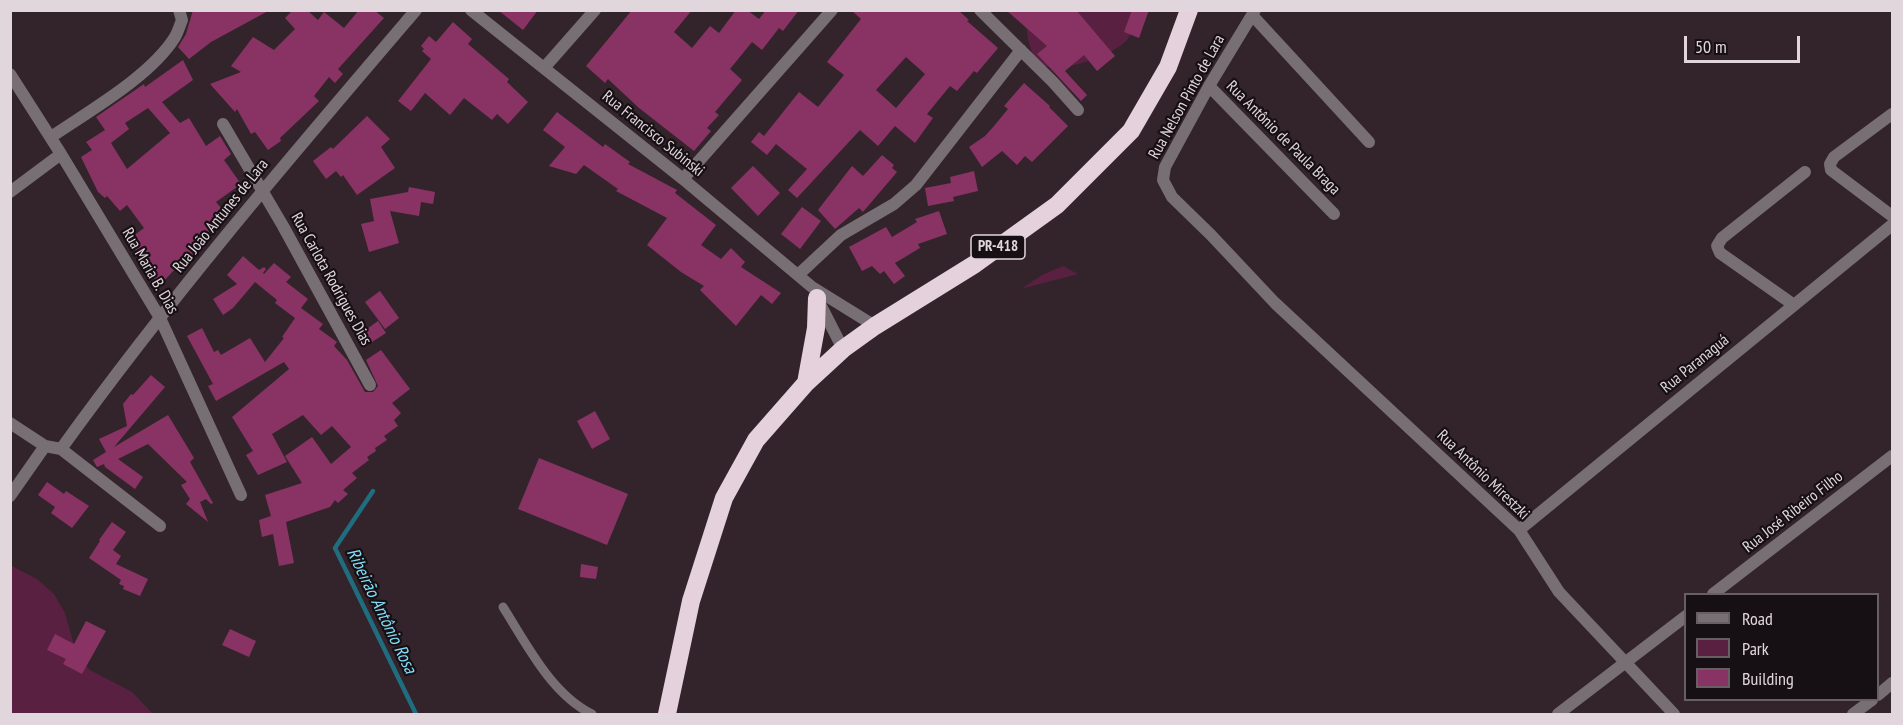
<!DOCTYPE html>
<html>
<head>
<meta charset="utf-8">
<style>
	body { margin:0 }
	#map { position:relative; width:1903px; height:725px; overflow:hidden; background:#33242b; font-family:"PT Sans Narrow",sans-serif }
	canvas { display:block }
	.frame { position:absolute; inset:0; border:12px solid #e0d6db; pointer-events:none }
	.legend { position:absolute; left:1684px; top:593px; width:195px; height:108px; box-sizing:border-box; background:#160f13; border:2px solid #675f63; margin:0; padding:8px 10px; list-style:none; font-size:18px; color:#e0d6db }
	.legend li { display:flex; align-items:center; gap:12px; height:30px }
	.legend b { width:30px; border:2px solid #675f63 }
	.scale { position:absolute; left:1684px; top:36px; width:116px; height:27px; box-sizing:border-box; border:3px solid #e0d6db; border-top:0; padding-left:8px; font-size:18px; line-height:21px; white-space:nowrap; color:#e0d6db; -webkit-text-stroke:4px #160f13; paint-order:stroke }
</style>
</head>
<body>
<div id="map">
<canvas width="1903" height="725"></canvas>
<div class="frame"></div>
<ul class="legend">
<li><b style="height:8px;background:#776f73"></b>Road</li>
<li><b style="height:16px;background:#592041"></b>Park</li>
<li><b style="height:16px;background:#893364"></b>Building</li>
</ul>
<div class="scale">50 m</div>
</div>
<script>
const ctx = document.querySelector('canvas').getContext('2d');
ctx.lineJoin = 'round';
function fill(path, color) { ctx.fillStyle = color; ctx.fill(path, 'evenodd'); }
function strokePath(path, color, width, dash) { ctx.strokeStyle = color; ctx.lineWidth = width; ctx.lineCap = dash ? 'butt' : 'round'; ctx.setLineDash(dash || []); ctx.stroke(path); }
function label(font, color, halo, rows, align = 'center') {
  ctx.font = font + ' "PT Sans Narrow",sans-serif'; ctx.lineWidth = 4.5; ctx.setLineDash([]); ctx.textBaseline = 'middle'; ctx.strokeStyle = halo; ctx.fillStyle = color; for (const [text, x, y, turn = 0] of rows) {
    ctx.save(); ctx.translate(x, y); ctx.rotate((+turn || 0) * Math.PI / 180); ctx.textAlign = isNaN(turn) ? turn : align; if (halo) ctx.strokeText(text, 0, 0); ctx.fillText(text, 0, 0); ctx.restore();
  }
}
fill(new Path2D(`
	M1136,10C1136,18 1133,30 1129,37C1120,54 1055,77 1040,63C1026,50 1027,29 1026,11Z
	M1063,266L1078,274L1021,289L1042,275Z
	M10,565L37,579L54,594L65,613L77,656L90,670L132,692L153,714H11Z`), '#592041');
strokePath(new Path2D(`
	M373,491L335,548L416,714`), '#206d80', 4.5);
fill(new Path2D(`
	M193,10H270L211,42L189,59L178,47L186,34Z
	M293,10H307L318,20L324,12L344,28L359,10H374L384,18L338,69L343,74L335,83L329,77L314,96L319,101L280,138L281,141L268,150L255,132L251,134L237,109L235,112L210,84L241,72L231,66L253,37L274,50L295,29L285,18Z
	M498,10H538L523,30Z
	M632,10H692L674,32L692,48L710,26L719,33L736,10H747L759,19L766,10H799L783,31L779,28L762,50L752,42L730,69L742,80L715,112L719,115L707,128L711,131L694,151L639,108L608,79L605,83L586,66Z
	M851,10H958L969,20L967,21L998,48L977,73L974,71L957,91L950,86L927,114L933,118L915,143L895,126L878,146L860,130L797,198L788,190L807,169L776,144L767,155L751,142L759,132L764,136L799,92L818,107L844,75L827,62L861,19ZM906,57L925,74L896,108L876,90Z
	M1006,10H1076L1115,56L1097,71L1084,55L1065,71L1087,95L1081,101L1037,54L1047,46Z
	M1132,10H1149L1139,38L1124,32Z
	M453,22L472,39L468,44L509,79L507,82L528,102L508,124L497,114L492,120L464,98L450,115L425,93L411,111L398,101L431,59L422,51L424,49L421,46L429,36L436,42Z
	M183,60L193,80L162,102L180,123L189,118L206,146L220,136L231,154L224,160L241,184L216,202L227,215L211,229L213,233L190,250L195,254L181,271L177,267L160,285L144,268L146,265L128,240L144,228L127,205L120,211L107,196L105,198L98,192L81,157L92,150L86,142L105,130L96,117L144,84L145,87ZM148,108L170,133L127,169L111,143L129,129L125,123Z
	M1024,83L1050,106L1049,107L1068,126L1032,162L1025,156L1017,165L1002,151L982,167L969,147L985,136L994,126L1008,109L1004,106Z
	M557,112L603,147L605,144L630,162L628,164L677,190L675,193L716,225L701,245L721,259L731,248L745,262L741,267L781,293L772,304L761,295L736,326L700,290L704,286L681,272L647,245L667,218L616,191L618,189L584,165L576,174L549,166L565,147L543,130Z
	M367,116L390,139L381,147L395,168L357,195L343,175L341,177L336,171L326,179L313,161L331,147L333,149Z
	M882,155L894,165L892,168L897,172L863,212L859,208L835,229L818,210L852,166L863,176Z
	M753,166L780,193L758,216L731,188Z
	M974,171L978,191L953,197L954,201L928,206L925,188L951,183L950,177Z
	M409,187L435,192L433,204L421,202L419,216L390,211L399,243L369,252L361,224L374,221L370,199L408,192Z
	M802,207L821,221L800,249L781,234Z
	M939,211L947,234L918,244L920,248L895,263L905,276L894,284L884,271L880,274L872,266L862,271L849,247L886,227L892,237L917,222L915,219Z
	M243,256L259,270L264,267L266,269L263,273L264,274L274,263L291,277L286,282L308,299L301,308L323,324L319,329L337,342L334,346L347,360L365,392H373L378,386L366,360L381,350L410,389L392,403L401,413L394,420L398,426L384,436L387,440L375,448L376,451L367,457L369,460L352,473L357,478L343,490L348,494L338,503L335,500L330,507L286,522L294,563L279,566L273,534L262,537L259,520L271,516L265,495L302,483L285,456L312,437L331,464L351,447L332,426L321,435L303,415L272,434L287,462L258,475L246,455L253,451L232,417L289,369L284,362L216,401L208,386L213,384L187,336L202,328L214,352L218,350L221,355L250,338L265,362L284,338L282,337L295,318L275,303L277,300L255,282L233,308L223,315L213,299L237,284L227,275Z
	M380,291L399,318L385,329L365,302Z
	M378,321L386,333L372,342L364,331Z
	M151,375L165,387L114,447L168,415L194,458L190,462L213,503L211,504L206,499L200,502L208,522L186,504L190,499L181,485L187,482L148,444L118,459L143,477L135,489L105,467L104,464L97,467L93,460L106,452L99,439L127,426L123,404L131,394L133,395Z
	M595,411L610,439L592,449L577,421Z
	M539,458L628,494L607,545L518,509Z
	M47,482L64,494L66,491L89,506L72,528L51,513L55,507L38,495Z
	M112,522L126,532L113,550L121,556L116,564L148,579L140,596L123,589L124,586L119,584L121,580L89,558L100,541L99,540Z
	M581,564L598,567L596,579L580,577Z
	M86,621L106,631L82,674L63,664L66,659L47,650L55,634L74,644Z
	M230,629L256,641L249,657L222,645Z`), '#893364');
strokePath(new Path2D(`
	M503,607C526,643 551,694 592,714`), '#776f73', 9);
strokePath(new Path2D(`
	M471,10L683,179L812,287L875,326
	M980,10L1053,82L1078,110
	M1255,10L1209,86L1165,167L1163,180L1172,197L1211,235L1275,303L1519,530L1559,592L1674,714
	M1252,15L1369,142
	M544,68L595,10
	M10,74L61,154L160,318L241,495
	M1209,86L1334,214
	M1892,114L1834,157L1830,164L1831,170L1892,216
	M223,124L283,226L370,385
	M51,137C89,111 151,76 175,37C178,32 180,25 182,20L179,10
	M683,179L832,10
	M10,192L61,154
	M798,275L841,235L894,204L916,185L1021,50
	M819,302L843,349
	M1794,305L1720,253L1717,246L1722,238L1805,172
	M10,423L45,446L61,449L160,526
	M61,449C171,296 293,154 416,10
	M10,496L45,446
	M1519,530L1892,225
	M1713,594L1892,456
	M1878,695L1892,683
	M1558,714L1686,616
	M1853,714L1872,700`), '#776f73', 12);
strokePath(new Path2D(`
	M806,383L816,328L817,298
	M667,714L691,601L724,498L756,440L806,383L843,349L875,326L975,264L1057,205L1131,131L1168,67L1189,10`), '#e5d1db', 18);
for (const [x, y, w] of [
	[998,247,54]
]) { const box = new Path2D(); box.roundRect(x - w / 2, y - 12, w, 24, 4.5); ctx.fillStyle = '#160f13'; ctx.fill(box); strokePath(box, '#e0d6db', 1.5); }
label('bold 15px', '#e0d6db', null, [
	["PR-418",998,247]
]);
label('16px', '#e0d6db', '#160f13', [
	["Rua Nelson Pinto de Lara",1187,97,-61],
	["Rua Francisco Subinski",653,134,39],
	["Rua Antônio de Paula Braga",1283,138,45],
	["Rua João Antunes de Lara",221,216,-51],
	["Rua Maria B. Dias",150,271,60],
	["Rua Carlota Rodrigues Dias",331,279,61],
	["Rua Paranaguá",1695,364,-39],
	["Rua Antônio Mirestzki",1483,475,44],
	["Rua José Ribeiro Filho",1793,512,-38]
]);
label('italic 18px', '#80def8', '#160f13', [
	["Ribeirão Antônio Rosa",381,611,64]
]);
</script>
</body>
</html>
